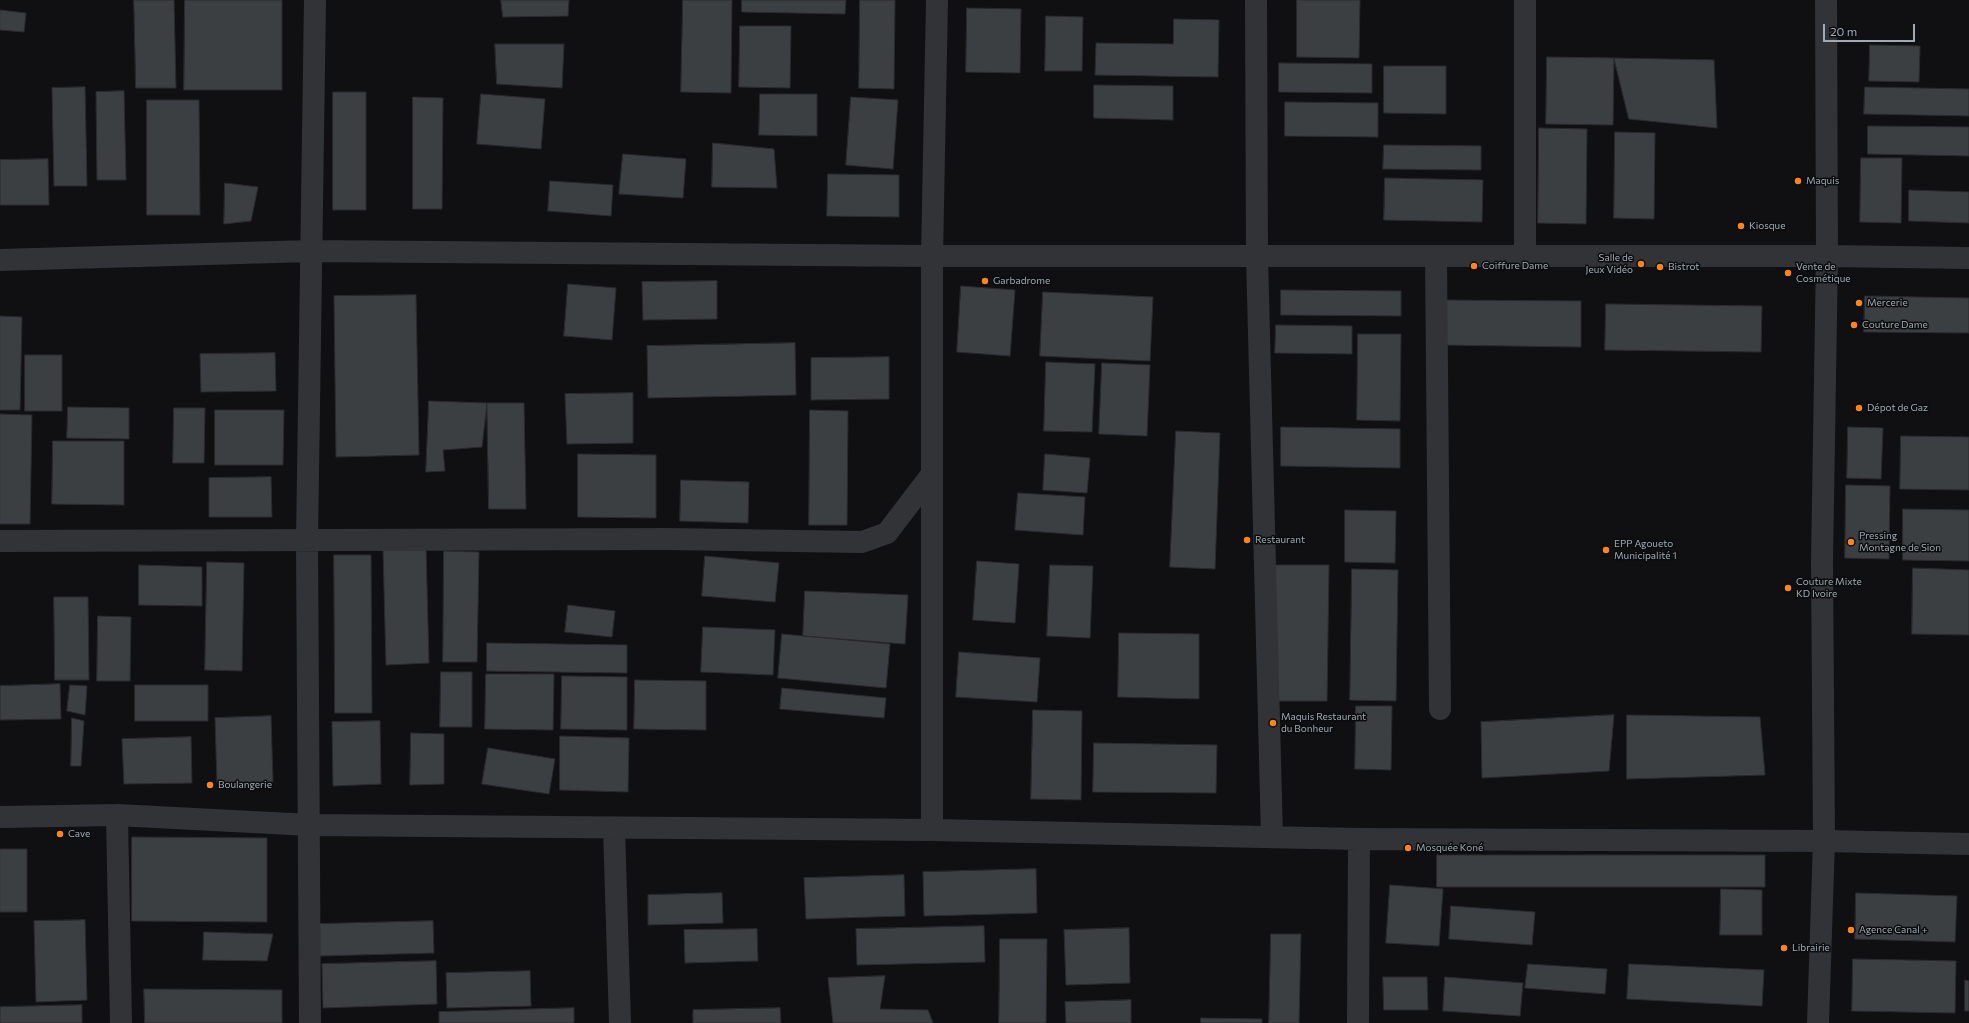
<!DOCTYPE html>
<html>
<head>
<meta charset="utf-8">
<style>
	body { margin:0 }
	#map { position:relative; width:1969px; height:1023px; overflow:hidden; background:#101012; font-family:Commissioner,sans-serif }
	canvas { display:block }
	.scale { position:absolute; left:1823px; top:24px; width:92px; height:18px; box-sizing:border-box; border:2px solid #a0aab4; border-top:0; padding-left:5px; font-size:12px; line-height:14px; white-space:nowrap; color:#a0aab4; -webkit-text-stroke:3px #0b0c0d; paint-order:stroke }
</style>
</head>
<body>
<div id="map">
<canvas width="1969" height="1023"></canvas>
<div class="scale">20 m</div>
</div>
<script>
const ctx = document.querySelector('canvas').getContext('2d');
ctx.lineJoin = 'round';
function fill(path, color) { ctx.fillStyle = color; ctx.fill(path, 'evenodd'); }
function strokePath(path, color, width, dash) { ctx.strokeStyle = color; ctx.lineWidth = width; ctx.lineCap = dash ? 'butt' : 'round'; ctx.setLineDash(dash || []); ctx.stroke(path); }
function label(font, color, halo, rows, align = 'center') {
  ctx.font = font + ' Commissioner,sans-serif'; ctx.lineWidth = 3; ctx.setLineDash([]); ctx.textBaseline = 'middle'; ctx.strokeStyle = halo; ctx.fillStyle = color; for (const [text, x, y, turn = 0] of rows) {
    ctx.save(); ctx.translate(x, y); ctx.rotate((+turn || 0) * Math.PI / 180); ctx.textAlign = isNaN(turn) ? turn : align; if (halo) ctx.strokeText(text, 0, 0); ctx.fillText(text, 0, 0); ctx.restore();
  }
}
const building = new Path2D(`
	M134,0H174L176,88H136Z
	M185,0H282V90H184Z
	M501,0H569L568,16L503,17Z
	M683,0H732L731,93L681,92Z
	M742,0H846L845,14L742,12Z
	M860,0H895L894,89L859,88Z
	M1297,0H1360L1359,58L1297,57Z
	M967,8L1021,9L1020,73L966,72Z
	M0,10L26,13L24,32L0,30Z
	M1046,16L1083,17L1082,71H1045Z
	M1174,19L1219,20L1218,77L1095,75L1096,43L1173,44Z
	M740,26H791L790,88L739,87Z
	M495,44H564L562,88L497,84Z
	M1870,45L1920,46L1919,82L1869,81Z
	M1547,57L1614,58L1613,125L1546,124Z
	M1614,58L1714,60L1717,128L1629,119Z
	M1279,63L1372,64V93L1279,92Z
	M1384,66H1446V114L1384,113Z
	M1094,85L1173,86V120L1094,118Z
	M85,87L87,186H54L52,88Z
	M1865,87L1969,89V116L1864,114Z
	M124,91L126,180H97L96,92Z
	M333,92H366V210H333Z
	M481,94L545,99L541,149L477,144Z
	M760,94H817V136L759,135Z
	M413,97L443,98L442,209H413Z
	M851,97L898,100L893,169L846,165Z
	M147,100H199L200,215H147Z
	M1285,102L1378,103V137L1285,136Z
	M1868,126L1969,127V156L1868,154Z
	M1539,128L1587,129L1586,224L1538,223Z
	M1615,132L1655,133L1654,219L1614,218Z
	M713,143L774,149L777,188L712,187Z
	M1384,145L1481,146V170L1383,169Z
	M623,154L686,159L683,198L619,194Z
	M1861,158H1902L1901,223L1860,222Z
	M48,159L49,205H0V160Z
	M828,174L899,175V217L827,216Z
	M1385,178L1483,180L1482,222L1384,220Z
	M550,181L613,185L611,216L548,211Z
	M225,183L258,187L251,221L224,224Z
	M1909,190L1969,192V223L1909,221Z
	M717,281V319L643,320L642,282Z
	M568,284L616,288L612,340L564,336Z
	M961,286L1015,290L1010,356L957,352Z
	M1281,290L1401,291V316L1281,315Z
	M1043,292L1153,297L1150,361L1040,356Z
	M416,295L419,455L336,457L334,296Z
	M1865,296L1969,298V333L1864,332Z
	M1443,300L1581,301V347L1443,345Z
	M1606,304L1762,306L1761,352L1605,350Z
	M0,316L22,317L20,410H0Z
	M1276,325L1352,326V354L1275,353Z
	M1358,334H1401L1400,421L1357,420Z
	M795,343L796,395L648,398L647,346Z
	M275,353L276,391L201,392L200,354Z
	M25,355H62V411H25Z
	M889,357V399L811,400V358Z
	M1046,362L1095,364L1092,432L1044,431Z
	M1102,363L1150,365L1147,436L1099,434Z
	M633,393V443L567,444L565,394Z
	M429,401L487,403L482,447L443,450L445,471L426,472Z
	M487,403H524L526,509H489Z
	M68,407L129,408V439L67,438Z
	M174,408H205L204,463H173Z
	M215,410H284L283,465H215Z
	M810,410L848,411L847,525H809Z
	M0,414L32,415L30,524H0Z
	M1281,427L1400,429V468L1281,466Z
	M1848,427L1883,428L1881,479L1847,478Z
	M1176,431L1220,433L1215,569L1170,567Z
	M1901,436L1969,437V490L1900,489Z
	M53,441H124V505L52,504Z
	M578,454L656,455V518L578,517Z
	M1045,454L1090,458L1087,493L1043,490Z
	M271,477L272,517H209V478Z
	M681,480L749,482L748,523L680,521Z
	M1846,485L1890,486L1889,559L1845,558Z
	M1018,493L1085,497L1083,535L1015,530Z
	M1903,509L1969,510V561L1903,560Z
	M1345,510L1396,511L1395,563L1345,562Z
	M426,548L429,663L386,665L383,549Z
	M444,551L479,552L477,662H443Z
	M334,555H371L372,713H335Z
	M705,556L779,563L775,602L702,596Z
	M977,561L1019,564L1015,623L973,620Z
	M207,562L244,563L242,671L205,670Z
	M139,565L202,567V606L139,605Z
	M1050,565L1093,566L1090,638L1047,636Z
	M1276,565H1329L1327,701H1274Z
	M1913,568L1969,570V635L1912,634Z
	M1352,569L1398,570L1396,701L1350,700Z
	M805,591L908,595L905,644L803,636Z
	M54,597H88L89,680H55Z
	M568,605L615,611L612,637L565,632Z
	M98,616L131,617L130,681H97Z
	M703,627L775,630L773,675L701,672Z
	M1119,633L1199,634V699L1118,697Z
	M782,634L890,644L886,688L778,678Z
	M487,643L627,645V673L487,671Z
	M959,652L1040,658L1037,702L956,697Z
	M441,672H472V727H440Z
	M486,674H554L553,730L485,729Z
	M562,676L627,677V730L561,729Z
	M635,680L706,681V730L634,729Z
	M60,684L61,719L0,720V686Z
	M70,685L87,686L85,715L67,711Z
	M135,685H208V721H135Z
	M782,688L886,698L884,718L780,709Z
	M1356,706H1392L1391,770L1355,769Z
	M1033,710L1082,711L1081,800L1031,799Z
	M1614,715L1609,771L1482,778L1481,722Z
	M1627,715L1760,717L1765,775L1627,779Z
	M271,716L273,782L217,783L215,718Z
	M72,718L84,721L81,766H71Z
	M380,721L381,784L333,786L332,722Z
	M411,733L444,734V784L410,785Z
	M560,736L629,738L628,792L560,790Z
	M191,737L192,783L124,784L122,739Z
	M1094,743L1217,745L1216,793L1093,792Z
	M488,748L555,759L549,794L482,784Z
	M132,837L267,838V922L132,921Z
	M0,849H27V912H0Z
	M1437,855H1765V887H1437Z
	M1036,869L1037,913L924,916L923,872Z
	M904,875L905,916L806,919L804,878Z
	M1390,885L1443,889L1439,946L1386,943Z
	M1721,889L1762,890V935H1720Z
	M722,893L723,923L648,925V895Z
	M1856,893L1957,896L1955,942L1855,939Z
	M1451,906L1535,912L1532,945L1449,939Z
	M85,920L87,1000L36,1002L34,921Z
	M433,921L434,953L318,956L317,924Z
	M984,926L985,962L857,965L856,929Z
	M1129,928L1130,983L1066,985L1064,930Z
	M757,929L758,961L685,963L684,930Z
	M204,932L273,934L267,961L203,960Z
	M1271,934H1301L1299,1023H1269Z
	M1000,939H1047L1046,1023H999Z
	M1853,959L1956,961L1955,1013L1852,1011Z
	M436,961L437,1004L323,1008L322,964Z
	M1528,964L1607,969L1605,994L1525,988Z
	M1629,964L1764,970L1762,1006L1627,999Z
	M530,971L531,1006L447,1008L446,973Z
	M885,976L880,1009L928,1010L933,1023H833L828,978Z
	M1383,977H1427L1428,1010H1384Z
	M1445,977L1523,983L1520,1016L1443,1011Z
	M1965,980L1969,981V1011H1965Z
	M144,989L282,990V1023H145Z
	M1131,1000V1023H1066L1065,1002Z
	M82,1005V1023H0V1007Z
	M574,1008V1023H439V1012Z
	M780,1008L781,1023H693V1010Z
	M1201,1018L1262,1019V1023H1201Z`);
fill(building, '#3c3f42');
strokePath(building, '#2a2b2e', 1);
strokePath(new Path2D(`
	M1256,0L1257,256L1272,837
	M1525,0V256
	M1436,256L1440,709
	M0,260L310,251L932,256H1827L1969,258
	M0,541L666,539L862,542L887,533L932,474
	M117,815L121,1023
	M0,817L117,815L310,825L932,830L1359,839L1824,841L1969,844
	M614,828L620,1023
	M932,830V256L937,0
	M310,1023L307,541L315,0
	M1358,1023L1359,839
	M1818,1023L1824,841L1822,561L1827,256L1826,0`), '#313337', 22);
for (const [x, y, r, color] of [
	[1798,181,4,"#ff841b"],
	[1741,226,4,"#ff841b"],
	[1641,264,4,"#ff841b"],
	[1474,266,4,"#ff841b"],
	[1660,267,4,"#ff841b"],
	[1788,273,4,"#ff841b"],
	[985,281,4,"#ff841b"],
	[1859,303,4,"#ff841b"],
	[1854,325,4,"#ff841b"],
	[1859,408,4,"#ff841b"],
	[1247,540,4,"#ff841b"],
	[1851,542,4,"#ff841b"],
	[1606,550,4,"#ff841b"],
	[1788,588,4,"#ff841b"],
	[1273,723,4,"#ff841b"],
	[210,785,4,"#ff841b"],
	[60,834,4,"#ff841b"],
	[1408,848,4,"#ff841b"],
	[1851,930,4,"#ff841b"],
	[1784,948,4,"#ff841b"]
]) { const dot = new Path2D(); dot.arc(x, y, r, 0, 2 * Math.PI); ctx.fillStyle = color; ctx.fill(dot); strokePath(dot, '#0b0c0d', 1.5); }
label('10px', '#a0aab4', '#0b0c0d', [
	["Maquis",1806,181],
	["Kiosque",1749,226],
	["Salle de",1633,258,"right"],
	["Jeux Vidéo",1633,270,"right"],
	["Coiffure Dame",1482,266],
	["Bistrot",1668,267],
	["Vente de",1796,267],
	["Cosmétique",1796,279],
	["Garbadrome",993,281],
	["Mercerie",1867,303],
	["Couture Dame",1862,325],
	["Dépot de Gaz",1867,408],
	["Pressing",1859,536],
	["Montagne de Sion",1859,548],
	["Restaurant",1255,540],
	["EPP Agoueto",1614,544],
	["Municipalité 1",1614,556],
	["Couture Mixte",1796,582],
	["KD Ivoire",1796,594],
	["Maquis Restaurant",1281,717],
	["du Bonheur",1281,729],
	["Boulangerie",218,785],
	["Cave",68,834],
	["Mosquée Koné",1416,848],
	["Agence Canal +",1859,930],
	["Librairie",1792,948]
], 'left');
</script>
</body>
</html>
